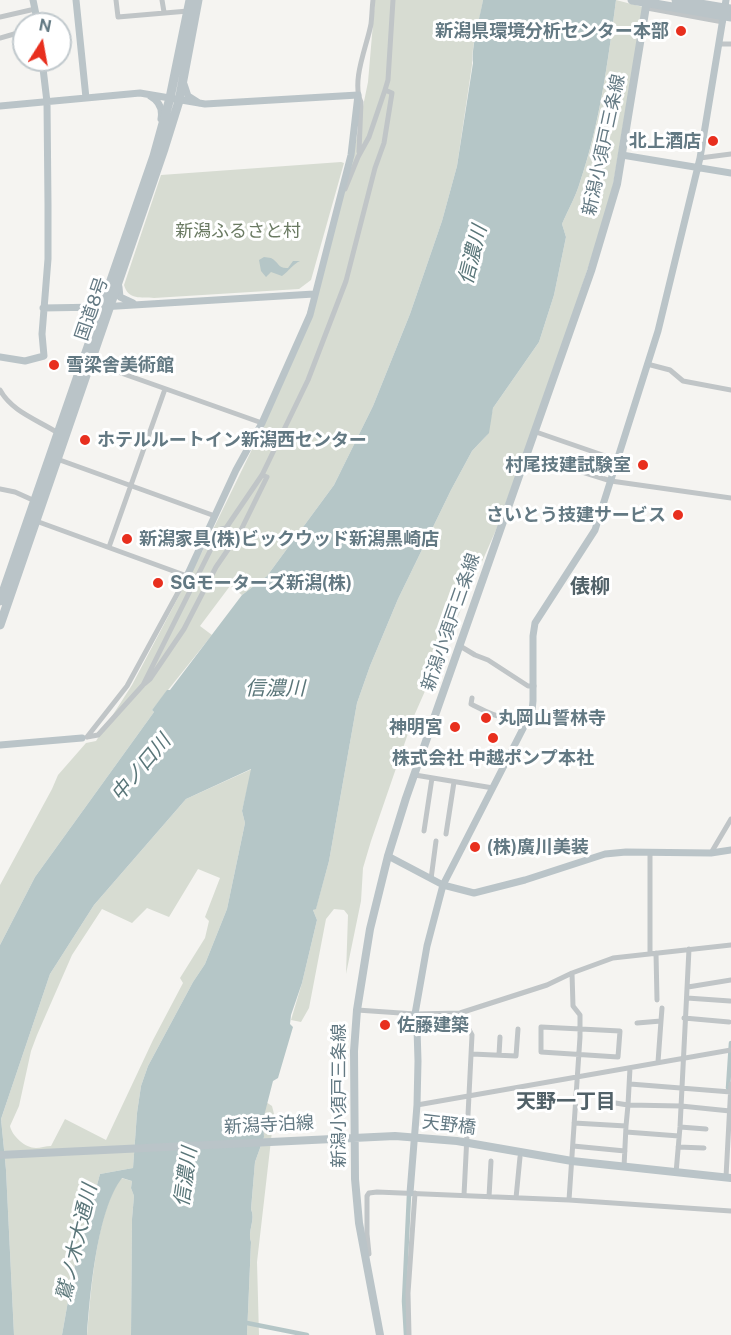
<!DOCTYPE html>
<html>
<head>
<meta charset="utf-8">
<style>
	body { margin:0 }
	#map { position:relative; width:731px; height:1335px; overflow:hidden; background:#f5f4f1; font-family:"Public Sans",sans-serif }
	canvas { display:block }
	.north { position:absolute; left:12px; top:12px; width:60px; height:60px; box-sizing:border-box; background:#fff; border:2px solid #c1c9cd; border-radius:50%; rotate:11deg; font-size:16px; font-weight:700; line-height:24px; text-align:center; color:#637983 }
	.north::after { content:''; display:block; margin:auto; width:21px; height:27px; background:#e82f1e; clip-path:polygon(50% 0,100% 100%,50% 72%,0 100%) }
</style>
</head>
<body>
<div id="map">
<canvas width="731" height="1335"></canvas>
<div class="north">N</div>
</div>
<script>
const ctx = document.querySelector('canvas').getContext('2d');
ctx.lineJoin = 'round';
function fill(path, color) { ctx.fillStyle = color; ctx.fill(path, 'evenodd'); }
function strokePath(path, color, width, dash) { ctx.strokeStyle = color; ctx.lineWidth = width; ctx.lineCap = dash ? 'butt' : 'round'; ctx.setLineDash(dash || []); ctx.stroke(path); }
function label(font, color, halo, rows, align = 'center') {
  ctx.font = font + ' "Public Sans","Noto Sans JP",sans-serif'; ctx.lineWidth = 6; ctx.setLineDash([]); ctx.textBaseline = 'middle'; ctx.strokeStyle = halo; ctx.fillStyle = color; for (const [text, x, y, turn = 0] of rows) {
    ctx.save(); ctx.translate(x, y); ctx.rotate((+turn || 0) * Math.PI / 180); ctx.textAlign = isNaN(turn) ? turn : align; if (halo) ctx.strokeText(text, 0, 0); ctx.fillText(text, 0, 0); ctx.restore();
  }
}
fill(new Path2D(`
	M375,0H483C480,20 471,46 472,65L457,166L442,221L410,314L373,406L334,485L267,576L242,595L230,586L200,626L212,635L152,710L154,712L35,877L0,945V885L52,789L58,775L86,743L96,741L132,685L202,552L258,437L296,351L352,160L368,82Z
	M616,0L643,7L613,185L603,222L554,371L496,530L414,716L371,841L363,868L361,901L346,974L348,915L344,910L334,909L326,919L309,1008L301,1022L291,1020L302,983L317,920L313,910L316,908L329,861L357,703L370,666L398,599L451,490L472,451L487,435L493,408L539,342L554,295L566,237L562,224C568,210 576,196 580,182C600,124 608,61 616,0Z
	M341,162L344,163L311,280L299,289L154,298C141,297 128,300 124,285L161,175Z
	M252,769L242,811L245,823L227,909L205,964L193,982L148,1066L141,1086L137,1113L133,1168L100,1174L73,1273L62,1335H14L6,1170L1,1119L50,974L94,905L186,799ZM198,869L220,878L205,917L209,921L205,938L180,978L183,983L153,1040L106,1140L65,1119L51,1146C46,1146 40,1148 36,1148C25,1148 12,1136 10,1126L19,1106L31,1051L37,1035L72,955L102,909L132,923L147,908L169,917Z
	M266,1102L272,1106L274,1114L257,1262L259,1335H247L251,1242C247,1231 256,1220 251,1209L255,1162L264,1137L263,1120Z
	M121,1178L132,1181L131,1188L134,1196L132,1219L131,1335H87C91,1293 96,1212 121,1178Z`), '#d7dcd2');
fill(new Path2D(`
	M483,0H616C608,61 600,123 580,182C576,196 568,210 562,224L566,237L554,295L539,342L493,408L489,433L472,451L451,490L398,599L370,666L357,703L329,861L316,909L313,910L317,920L302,983L291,1015L290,1024L293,1027L278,1078L273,1081L263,1120L264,1137L255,1162L251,1209C256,1220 247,1231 251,1242L247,1335H131L132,1219L134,1196L131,1188L132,1181L122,1178C97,1210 90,1294 87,1335H62L73,1273L100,1174L133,1168L137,1113L141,1086L148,1066L193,982L205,964L227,909L245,823L242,811L251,769L186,799L94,905L50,974L1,1119L6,1170L14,1335H0V945L35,877L154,712L152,710L167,690H170L242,595L267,576L334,485L373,406L410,314L442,221L457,166L473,63C471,48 480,17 483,0Z
	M264,257L271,258C279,262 278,269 288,268L293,261H300C293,264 289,271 282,276L271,272L266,277L261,271L259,260Z`), '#b5c6c7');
strokePath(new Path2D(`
	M728,1088L731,1043
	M247,1323L307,1335
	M406,1335L404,1301L409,1195`), '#b5c6c7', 4.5);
strokePath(new Path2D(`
	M116,0L118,17L188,11
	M162,0L164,12
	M647,8L723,22
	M0,17L35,9
	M0,38L21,32
	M719,44H731
	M385,90L388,80L393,0
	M359,152L361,102C351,81 367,46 371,24C372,16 372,8 373,0
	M700,158L731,154
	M90,362L262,423
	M647,364L670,370L683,381L731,390
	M0,390C12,412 38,420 58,433
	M536,432L617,460
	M528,455L611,481L731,498
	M57,459L215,516
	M0,489L15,492L35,501
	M36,521L187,576L127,686L87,737
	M109,547L165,389
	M460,646L475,655L488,660L528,686H534
	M144,684L150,679L184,629L216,567L240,532L267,477L262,475
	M472,698L471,704C501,719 499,720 531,712
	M87,737L98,735L143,685L221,529L226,528L262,475L308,380L346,281L375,168L384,143L392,93L385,90L369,137L358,157L345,189
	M415,775L493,788
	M424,831L432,778
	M446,834L454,782
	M711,853L731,819
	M431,879L436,841
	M656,953L657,1000
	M650,954V852
	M688,987L731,980
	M687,998L730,1001
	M357,1010L415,1014L460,1013L547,985L572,973L613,958L731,945
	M460,1013L472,1035L464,1195
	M684,1018L729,1022
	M661,1021L662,1008
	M637,1023L661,1021L658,1062
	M541,1027L620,1031L618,1057L541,1052Z
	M472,1054L516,1056L518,1029
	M499,1055L500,1037
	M630,1068L628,1105L681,1106L730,1111
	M630,1084L731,1092
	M609,1102L628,1105L626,1126
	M417,1105L731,1050
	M574,1123L626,1126L624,1167
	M680,1127L706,1129
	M626,1132L679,1136
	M573,1146L625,1151
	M678,1147L704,1148
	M676,1173L680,1127L689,949
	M726,1177L731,1084
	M489,1197L491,1161
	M516,1198L520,1157
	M569,1200L580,1037V1015L573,1006L572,973
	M369,1254L367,1234V1196L369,1193L377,1192L569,1200L731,1211
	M409,1335L408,1293L415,1193`), '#c0c5c7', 5);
strokePath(new Path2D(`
	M33,0L38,24
	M76,0L86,98
	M184,84L188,96L199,103
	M150,96C159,101 163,108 161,119
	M0,106L140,93L205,104L358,95L351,155L310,315L262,423L236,470L187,576
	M622,155L731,173
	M119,287L120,297L133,303
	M43,308L101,307L314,294
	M82,308L92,315L93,327
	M0,357L25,361L44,356L42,334L48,259V205L47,102L42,60
	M0,745L82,738
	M388,856L443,885L474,893L525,880L605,854L626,852L711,853L731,850
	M410,1193L417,1105L418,1061L417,1028L415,1014L427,946L443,885L532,711L533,701V636L535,623L595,530L658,331L700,158L726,0`), '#bac4c8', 7);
strokePath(new Path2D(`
	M0,1155L395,1136L457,1141L572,1161L731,1178
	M380,1335L359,1223L355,1179L354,1051L357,1010L370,929L388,856L406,798L591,271L617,184L647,0`), '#bac4c8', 8);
strokePath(new Path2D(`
	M632,0L731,17
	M676,0L731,9
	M0,601L154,156L170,98L190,0
	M0,625L164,149L179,101L198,0`), '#bac4c8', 9);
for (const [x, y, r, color] of [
	[681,31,6,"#e82f1e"],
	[713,141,6,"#e82f1e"],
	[54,365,6,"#e82f1e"],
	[85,440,6,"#e82f1e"],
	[643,465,6,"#e82f1e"],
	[678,515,6,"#e82f1e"],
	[127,539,6,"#e82f1e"],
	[158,583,6,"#e82f1e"],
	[486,718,6,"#e82f1e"],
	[455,727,6,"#e82f1e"],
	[493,738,6,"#e82f1e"],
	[475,847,6,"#e82f1e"],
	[385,1025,6,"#e82f1e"]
]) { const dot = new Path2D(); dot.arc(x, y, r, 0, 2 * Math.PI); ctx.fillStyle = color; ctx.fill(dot); strokePath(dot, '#fff', 2); }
label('bold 18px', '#637983', '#fff', [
	["新潟県環境分析センター本部",669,31,"right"],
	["北上酒店",701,141,"right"],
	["雪梁舎美術館",66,365],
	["ホテルルートイン新潟西センター",97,440],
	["村尾技建試験室",631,465,"right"],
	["さいとう技建サービス",666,515,"right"],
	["新潟家具(株)ビックウッド新潟黒崎店",139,539],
	["SGモーターズ新潟(株)",170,583],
	["丸岡山誓林寺",498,718],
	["神明宮",443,727,"right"],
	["株式会社 中越ポンプ本社",493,758,"center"],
	["(株)廣川美装",487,847],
	["佐藤建築",397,1025]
], 'left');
label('18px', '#637983', '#fff', [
	["新潟小須戸三条線",604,145,-78],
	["国道8号",92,309,-71],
	["新潟小須戸三条線",451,622,-71],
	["新潟小須戸三条線",339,1096,-90],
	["新潟寺泊線",269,1125,-3],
	["天野橋",449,1125,7]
]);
label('18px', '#6a7a62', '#fff', [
	["新潟ふるさと村",238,231]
]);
label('italic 20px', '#5a7679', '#fff', [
	["信濃川",473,255,-76],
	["信濃川",275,689],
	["中ノ口川",141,768,-50],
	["信濃川",186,1177,-82],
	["鷲ノ木大通川",77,1243,-77]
]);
label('bold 20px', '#516168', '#fff', [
	["俵柳",590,587],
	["天野一丁目",566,1102]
]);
</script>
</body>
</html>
